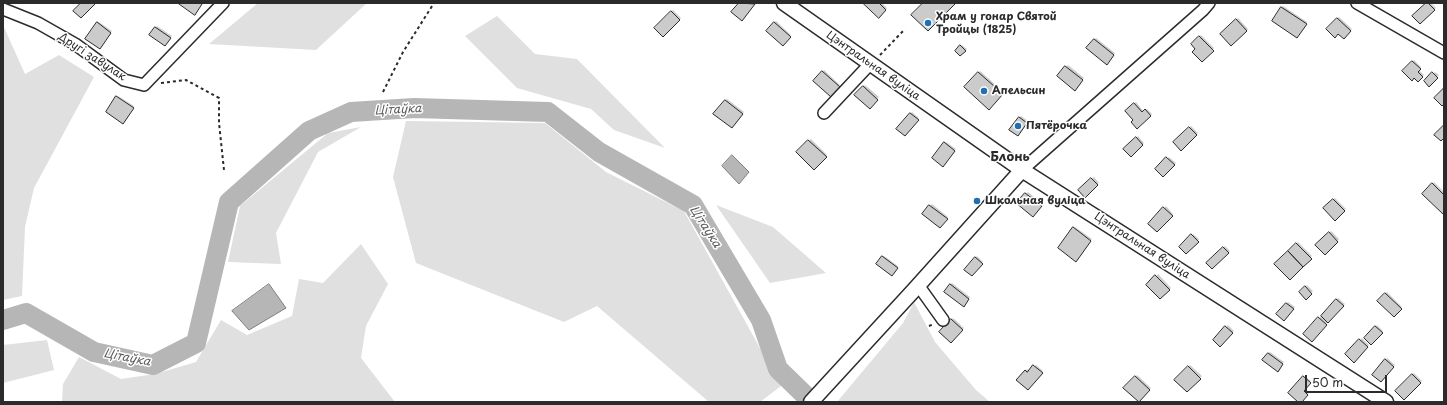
<!DOCTYPE html>
<html>
<head>
<meta charset="utf-8">
<style>
	body { margin:0 }
	#map { position:relative; width:1447px; height:405px; overflow:hidden; background:#fff; font-family:"Playpen Sans",sans-serif }
	canvas { display:block }
	.frame { position:absolute; inset:0; border:4px solid #2b2b2b; pointer-events:none }
	.scale { position:absolute; left:1305px; top:375px; width:82px; height:18px; box-sizing:border-box; border:2px solid #2b2b2b; border-top:0; padding-left:5px; font-size:12px; line-height:14px; white-space:nowrap; color:#2b2b2b; -webkit-text-stroke:3px #fff; paint-order:stroke }
</style>
</head>
<body>
<div id="map">
<canvas width="1447" height="405"></canvas>
<div class="frame"></div>
<div class="scale">50 m</div>
</div>
<script>
const ctx = document.querySelector('canvas').getContext('2d');
ctx.lineJoin = 'round';
function fill(path, color) { ctx.fillStyle = color; ctx.fill(path, 'evenodd'); }
function strokePath(path, color, width, dash) { ctx.strokeStyle = color; ctx.lineWidth = width; ctx.lineCap = dash ? 'butt' : 'round'; ctx.setLineDash(dash || []); ctx.stroke(path); }
function label(font, color, halo, rows, align = 'center') {
  ctx.font = font + ' "Playpen Sans",sans-serif'; ctx.lineWidth = 3; ctx.setLineDash([]); ctx.textBaseline = 'middle'; ctx.strokeStyle = halo; ctx.fillStyle = color; for (const [text, x, y, turn = 0] of rows) {
    ctx.save(); ctx.translate(x, y); ctx.rotate((+turn || 0) * Math.PI / 180); ctx.textAlign = isNaN(turn) ? turn : align; if (halo) ctx.strokeText(text, 0, 0); ctx.fillText(text, 0, 0); ctx.restore();
  }
}
fill(new Path2D(`
	M258,3H367L316,50L209,44Z
	M497,16L535,54L577,59L665,148L614,130L591,109L517,88L465,36Z
	M3,25L25,74L59,55L94,77L34,188L25,227L22,296L3,300Z
	M406,121L545,123L606,172L684,211L781,386L760,402H709L597,306L564,322L416,263L393,177Z
	M361,127L318,152L276,233L281,264L228,262L240,206L328,133Z
	M716,205L773,227L826,273L770,283Z
	M361,244L388,284L366,326L361,358L395,402H62L63,384L79,357L121,379L155,374L196,362L221,320L247,335L292,316L299,279L323,283Z
	M914,302L935,342L976,390L990,402H837L903,323Z
	M47,340L54,370L3,383V345Z`), '#e0e0e0');
const water = new Path2D(`
	M732,155L749,172L739,184L722,166Z
	M269,284L286,308L249,330L232,311Z`);
fill(water, '#b6b6b6');
strokePath(water, '#7e7e7e', 1);
fill(new Path2D(`
	M865,3H882L887,8L879,16Z
	M1428,3H1431L1436,8L1420,23Z
	M1283,6L1307,22L1299,35L1273,20Z
	M673,10L681,18L663,36L655,28Z
	M1339,17L1352,29L1344,38L1338,32L1328,29Z
	M1238,18L1248,29L1231,45L1221,34Z
	M776,21L791,35L783,44L767,31Z
	M99,22L112,31L101,46L97,23Z
	M157,26L172,36L167,43L150,35Z
	M1201,35L1214,48L1202,61L1197,49L1192,44Z
	M1096,38L1115,53L1106,63L1088,48Z
	M962,45L967,49L960,55L956,51Z
	M1414,60L1421,67L1419,70L1424,75L1418,81L1403,71Z
	M1068,65L1084,78L1075,89L1058,76Z
	M824,70L840,85L831,96L814,81Z
	M980,71L1004,92L989,109L965,87Z
	M1435,72L1439,75L1429,85L1425,81Z
	M865,85L879,97L870,108L856,95Z
	M118,96L134,106L125,121L117,97Z
	M727,99L744,112L732,127L715,113Z
	M1136,102L1144,112L1147,109L1152,114L1137,127L1134,120L1126,111Z
	M912,112L919,118L905,135L898,129Z
	M1021,116L1028,121L1019,133V118Z
	M1191,126L1198,133L1181,149L1174,142Z
	M1138,136L1144,143L1131,156L1124,149Z
	M811,139L827,155L814,169L797,152Z
	M946,142L956,149L944,164L945,143Z
	M1169,157L1176,163L1163,176L1156,169Z
	M1094,177L1099,183L1085,196L1079,190Z
	M1434,182L1444,192V214L1423,194Z
	M1028,192L1043,204L1035,214L1018,203Z
	M1335,198L1346,209L1335,220L1324,208Z
	M932,204L948,217L942,225L923,214Z
	M1166,206L1173,214L1157,231L1149,224Z
	M1075,227L1092,239L1077,259L1074,228Z
	M1331,231L1339,239L1325,254L1316,245Z
	M1193,234L1199,239L1186,253L1180,247Z
	M1298,242L1312,256L1290,279L1276,264Z
	M1225,246L1230,251L1212,268L1207,263Z
	M884,256L898,266L893,273L883,257Z
	M977,256L983,262L972,275L966,270Z
	M1158,274L1171,288L1160,298L1147,285Z
	M952,283L970,297L965,304L950,285Z
	M1307,285L1313,291L1306,298L1300,292Z
	M1387,292L1402,307L1394,315L1379,301Z
	M1338,298L1345,304L1312,340L1304,334Z
	M1288,302L1295,307L1284,320L1278,314Z
	M953,318L964,328L951,342L941,332Z
	M1228,325L1234,331L1220,346L1214,340Z
	M1377,325L1383,331L1371,344L1365,338Z
	M1362,338L1369,345L1354,361L1346,354Z
	M1270,352L1284,362L1279,369L1264,360Z
	M1387,358L1395,365L1383,380L1373,375Z
	M1036,365L1043,371L1028,389L1018,380L1027,369L1030,371Z
	M1190,365L1202,376L1187,391L1176,380Z
	M1414,373L1422,381L1404,398L1397,391Z
	M1137,375L1151,388L1139,401L1125,387Z
	M1305,376L1311,381L1304,389L1309,393L1300,402L1290,393Z`), '#0003');
strokePath(new Path2D(`
	M3,320L26,313L94,352L153,365L196,343L229,202L309,131L351,112L414,108L548,112L599,152L693,205L761,320L778,369L812,402`), '#b6b6b6', 20);
const building = new Path2D(`
	M81,3H96L81,18L73,11Z
	M178,3H200L202,4L195,15Z
	M739,3L755,4L742,21L731,12Z
	M863,3H879L886,10L879,18Z
	M923,3H956L928,31L911,15Z
	M1426,3H1428L1435,10L1420,24L1412,16Z
	M1281,7L1307,24L1297,38L1272,21Z
	M671,11L680,20L663,37L654,28Z
	M1337,18L1351,31L1344,39L1338,34L1335,38L1326,29Z
	M1236,19L1247,31L1231,46L1220,34Z
	M97,22L111,33L100,49L85,39Z
	M774,22L791,37L783,46L766,31Z
	M155,27L171,38L165,46L149,35Z
	M1199,36L1214,51L1202,62L1192,52L1195,49L1191,44Z
	M1094,39L1114,55L1107,65L1086,48Z
	M960,45L966,51L960,56L955,51Z
	M1412,61L1421,69L1418,72L1423,77L1418,82L1414,78L1412,81L1402,71Z
	M1065,66L1083,80L1075,91L1057,76Z
	M822,71L840,87L831,97L813,81Z
	M978,72L1003,94L989,110L964,87Z
	M1432,72L1438,78L1429,87L1424,81Z
	M863,86L878,100L870,109L854,95Z
	M1444,88V104L1442,106L1434,98Z
	M116,96L134,108L123,124L106,112Z
	M725,100L743,114L732,128L713,114Z
	M1134,103L1142,112L1145,109L1151,116L1137,129L1131,122L1133,120L1125,111Z
	M910,113L919,120L905,136L896,129Z
	M1019,117L1027,123L1018,136L1009,130Z
	M1444,125V138L1441,141L1434,135Z
	M1189,127L1197,135L1181,151L1173,142Z
	M1136,137L1143,145L1131,157L1123,149Z
	M808,140L827,157L814,170L796,152Z
	M944,142L955,151L943,167L932,158Z
	M1166,157L1175,165L1163,177L1155,169Z
	M1091,178L1098,185L1085,198L1078,190Z
	M1432,183L1444,195V215L1422,194Z
	M1025,193L1042,206L1033,217L1016,203Z
	M1333,199L1345,211L1335,221L1323,208Z
	M929,205L948,219L940,228L922,214Z
	M1163,207L1173,216L1157,232L1148,224Z
	M1073,227L1091,241L1076,262L1058,248Z
	M1329,232L1338,242L1325,255L1315,245Z
	M1191,234L1199,242L1186,254L1179,247Z
	M1296,243L1312,259L1303,267L1288,251Z
	M1223,247L1229,253L1212,269L1206,263Z
	M1288,251L1303,267L1290,280L1274,264Z
	M882,256L898,268L892,276L876,264Z
	M975,257L983,264L972,276L964,270Z
	M1155,275L1170,290L1160,299L1146,285Z
	M950,284L969,299L964,307L944,292Z
	M1305,286L1312,294L1306,300L1299,292Z
	M1385,293L1402,309L1394,317L1377,301Z
	M1336,299L1344,306L1328,323L1321,316Z
	M1286,303L1294,309L1284,321L1276,314Z
	M1318,317L1327,325L1312,342L1303,334Z
	M951,319L963,330L951,343L939,332Z
	M1225,326L1233,333L1220,347L1213,340Z
	M1375,326L1383,333L1371,345L1364,338Z
	M1359,339L1368,347L1354,363L1345,354Z
	M1268,353L1283,364L1278,372L1262,360Z
	M1385,359L1394,367L1381,382L1372,375Z
	M1033,365L1043,373L1028,390L1016,380L1025,370L1027,372Z
	M1188,366L1201,379L1187,392L1174,380Z
	M1412,374L1421,383L1404,400L1395,391Z
	M1135,376L1150,390L1139,402L1123,388Z
	M1303,376L1311,383L1304,391L1308,395L1302,402H1298L1288,393Z`);
fill(building, '#cbcbcb');
strokePath(building, '#2b2b2b', 1);
const minor = new Path2D(`
	M1357,3L1444,53
	M3,9L38,23L75,44L124,80L144,85L223,3
	M824,113L870,64
	M1022,170L1203,10L1209,3
	M918,285L943,320`);
const major = new Path2D(`
	M784,3L1022,170L1386,402
	M811,402L914,290L1022,170`);
strokePath(minor, '#2b2b2b', 14);
strokePath(major, '#2b2b2b', 17);
strokePath(new Path2D(`
	M880,55L905,29
	M161,83L186,80L219,98V123L224,170
	M383,92L403,52L434,3
	M929,326L934,324`), '#2b2b2b', 2, [3, 3]);
strokePath(minor, '#fff', 11);
strokePath(major, '#fff', 14);
for (const [x, y, r, color] of [
	[928,23,4,"#1f6fb2"],
	[984,91,4,"#1f6fb2"],
	[1018,126,4,"#1f6fb2"],
	[977,201,4,"#1f6fb2"]
]) { const dot = new Path2D(); dot.arc(x, y, r, 0, 2 * Math.PI); ctx.fillStyle = color; ctx.fill(dot); strokePath(dot, '#fff', 1.5); }
label('bold 11px', '#2b2b2b', '#fff', [
	["Храм у гонар Святой",936,17],
	["Тройцы (1825)",936,30],
	["Апельсин",992,91],
	["Пятёрочка",1026,126],
	["Школьная вуліца",985,201]
], 'left');
label('11px', '#2b2b2b', '#fff', [
	["Другі завулак",92,57,33],
	["Цэнтральная вуліца",873,66,35],
	["Цэнтральная вуліца",1142,246,33]
]);
label('italic 12px', '#5c5c5c', '#fff', [
	["Цітаўка",398,110,-3],
	["Цітаўка",705,227,57],
	["Цітаўка",127,358,11]
]);
label('bold 13px', '#2b2b2b', '#fff', [
	["Блонь",1010,157]
]);
</script>
</body>
</html>
